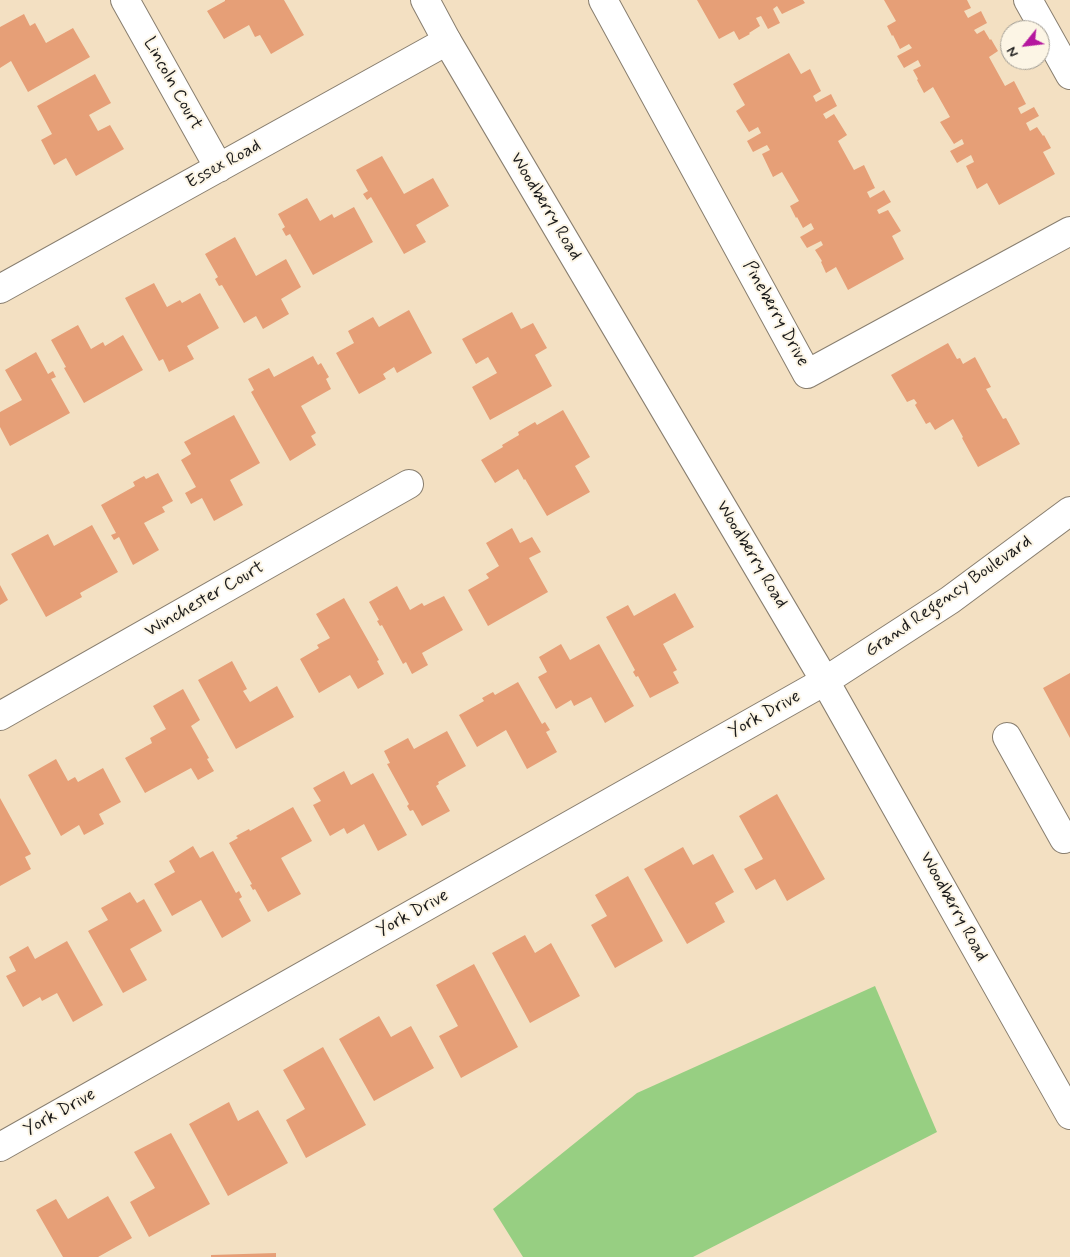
<!DOCTYPE html>
<html>
<head>
<meta charset="utf-8">
<style>
	body { margin:0 }
	#map { position:relative; width:1070px; height:1257px; overflow:hidden; background:#f3e0c2; font-family:Mynerve,sans-serif }
	canvas { display:block }
	.north { position:absolute; left:1000px; top:20px; width:50px; height:50px; box-sizing:border-box; background:#fcf5e5; border:1px solid #a29e95; border-radius:50%; rotate:241deg; font-size:14px; font-weight:700; line-height:20px; text-align:center; color:#1c1c1c }
	.north::after { content:''; display:block; margin:auto; width:18px; height:22px; background:#b5179e; clip-path:polygon(50% 0,100% 100%,50% 72%,0 100%) }
</style>
</head>
<body>
<div id="map">
<canvas width="1070" height="1257"></canvas>
<div class="north">N</div>
</div>
<script>
const ctx = document.querySelector('canvas').getContext('2d');
ctx.lineJoin = 'round';
function fill(path, color) { ctx.fillStyle = color; ctx.fill(path, 'evenodd'); }
function strokePath(path, color, width, dash) { ctx.strokeStyle = color; ctx.lineWidth = width; ctx.lineCap = dash ? 'butt' : 'round'; ctx.setLineDash(dash || []); ctx.stroke(path); }
function label(font, color, halo, rows, align = 'center') {
  ctx.font = font + ' Mynerve,sans-serif'; ctx.lineWidth = 4; ctx.setLineDash([]); ctx.textBaseline = 'middle'; ctx.strokeStyle = halo; ctx.fillStyle = color; for (const [text, x, y, turn = 0] of rows) {
    ctx.save(); ctx.translate(x, y); ctx.rotate((+turn || 0) * Math.PI / 180); ctx.textAlign = isNaN(turn) ? turn : align; if (halo) ctx.strokeText(text, 0, 0); ctx.fillText(text, 0, 0); ctx.restore();
  }
}
fill(new Path2D(`
	M875,986L937,1132L693,1257H523L493,1209L637,1093Z`), '#97cf82');
fill(new Path2D(`
	M225,0H284L304,35L271,54L260,35L255,37L249,25L224,39L207,11L225,1Z
	M697,0H803L805,3L782,14L777,6L773,9L780,23L768,29L761,16L756,18L760,26L749,33L750,34L739,40L734,31L719,39Z
	M884,0H967L971,8L964,11L968,18L981,11L987,23L974,30L977,34L984,30L990,40L991,39L998,51L989,57L1005,86L1014,81L1026,104L1018,108L1021,114L1034,107L1039,116L1026,123L1030,131L1037,127L1043,136L1044,135L1051,148L1043,152L1055,174L999,205L987,183L977,189L966,166L974,162L971,155L957,163L950,151L964,144L962,139L954,144L940,122L950,117L933,87L924,93L917,80L918,79L913,70L921,66L918,60L904,68L897,56L912,48L909,44L900,49L893,35L892,36L887,26L896,21Z
	M24,14L30,26L35,23L46,43L73,28L90,57L28,92L11,61L0,68V27Z
	M789,53L801,74L810,69L821,91L813,96L816,102L831,94L837,106L823,114L826,119L834,114L847,135L838,141L854,170L864,165L875,188L867,192L870,198L884,190L891,202L877,210L879,214L888,210L901,231L892,236L904,259L848,290L836,267L826,273L821,262L822,261L815,250L823,245L821,241L807,248L800,237L814,229L811,223L803,228L797,217L796,218L790,206L799,201L782,172L773,177L762,154L770,150L767,145L753,152L747,141L761,133L758,127L749,132L736,111L745,105L733,84Z
	M95,74L111,103L89,115L98,131L110,125L124,149L76,176L66,158L54,165L41,140L52,134L37,106Z
	M382,156L404,194L433,178L449,206L416,225L426,242L404,254L371,197L367,200L363,194L368,191L356,170Z
	M307,198L320,221L332,214L334,218L354,207L373,242L313,275L290,234L286,236L282,229L285,227L278,214Z
	M235,237L256,276L286,259L301,287L281,299L289,314L263,329L256,316L244,323L222,285L219,286L215,279L218,277L205,254Z
	M154,283L167,307L180,300L182,303L200,293L219,328L187,346L194,359L169,372L163,359L159,361L125,298Z
	M409,310L432,353L397,373L394,367L383,374L386,379L359,394L336,353L354,343L348,331L373,317L379,327Z
	M512,312L521,329L533,323L547,348L535,355L552,386L490,420L472,387L497,373L488,357L476,364L462,339Z
	M78,325L91,349L103,342L105,346L123,335L143,370L84,403L64,368L66,367L51,340Z
	M948,343L957,359L960,358L963,364L975,357L991,387L986,389L1003,419L1006,418L1020,444L978,467L962,438L963,437L953,419L935,430L930,422L926,424L915,405L917,403L914,399L907,402L891,375Z
	M36,352L48,374L53,371L56,377L51,379L70,413L10,446L0,427V412L22,400L5,370Z
	M313,356L318,365L321,363L329,377L326,379L331,389L301,406L316,433L311,436L316,445L290,461L251,392L254,390L248,379L269,368L274,377Z
	M563,410L590,457L575,466L590,492L547,516L525,479L524,480L518,469L495,483L481,460L503,447L502,445L519,435L518,432L535,422L537,425Z
	M234,415L260,463L230,480L243,505L214,521L202,498L191,504L185,493L196,487L181,460L191,454L184,442Z
	M158,473L173,501L162,507L165,512L144,523L159,550L133,565L119,537L114,540L111,535L116,533L101,505L135,486L133,482L144,476L146,479Z
	M92,525L118,572L80,593L82,597L46,617L11,554L48,534L54,546Z
	M512,528L520,543L532,537L541,552L529,558L548,592L488,626L468,590L489,578L486,574L499,566L486,543Z
	M0,585L8,600L0,605Z
	M397,586L410,610L422,603L424,606L444,596L463,630L422,653L428,665L412,674L406,662L403,664L382,625L380,626L377,621L379,620L369,602Z
	M675,593L694,627L663,644L677,670L673,672L679,683L650,698L638,676L636,677L633,672L635,670L606,617L628,605L634,616Z
	M344,598L379,660L377,661L384,674L358,689L350,675L319,693L300,659L319,648L317,645L330,638L316,614Z
	M561,644L570,660L599,644L634,706L605,723L591,697L574,706L571,700L556,709L538,677L547,672L539,657Z
	M232,661L247,689L243,691L250,702L277,686L294,717L236,749L198,680Z
	M1070,673V738L1043,688Z
	M518,682L542,724L545,722L550,730L546,732L557,752L527,769L506,730L477,747L459,715L484,701L482,698L493,692L495,695Z
	M183,689L200,720L191,726L209,758L207,759L214,771L198,780L191,768L145,793L125,758L152,743L150,738L166,729L153,706Z
	M447,731L466,766L438,782L439,784L436,786L450,811L422,826L413,810L410,811L407,806L409,804L387,764L390,763L384,751L408,738L414,749Z
	M56,759L68,781L75,777L78,782L103,768L121,802L99,814L104,824L84,835L79,825L61,836L28,775Z
	M344,771L351,785L373,773L407,835L378,851L364,824L347,834L344,828L330,836L313,805L321,801L313,788Z
	M777,794L825,879L787,901L775,879L756,890L744,869L763,859L739,816Z
	M0,798L31,854L25,857L31,869L0,886Z
	M293,807L312,841L281,858L301,894L268,912L255,889L253,890L250,885L252,884L229,843L238,838L236,836L249,829L250,831Z
	M193,846L200,858L213,851L236,893L239,891L242,897L239,899L251,921L222,938L201,900L172,916L154,884L175,872L169,861Z
	M683,847L693,865L713,854L734,892L715,903L725,922L687,944L644,869Z
	M628,876L663,941L615,968L591,925L607,916L595,895Z
	M130,892L137,903L144,899L162,931L130,949L147,980L123,993L88,931L108,920L101,908Z
	M525,935L535,953L551,943L580,996L530,1023L492,953Z
	M67,941L103,1005L73,1022L57,993L42,1001L40,997L23,1007L6,976L16,971L9,957L28,946L35,959Z
	M474,964L518,1047L461,1078L439,1036L458,1026L436,985Z
	M379,1016L391,1037L411,1026L434,1068L374,1101L339,1039Z
	M323,1047L366,1125L306,1158L286,1120L305,1109L283,1070Z
	M229,1102L238,1121L258,1110L288,1163L228,1196L189,1124Z
	M171,1133L210,1204L149,1237L130,1202L155,1188L134,1152Z
	M108,1196L132,1238L98,1257H63L36,1210L56,1199L68,1219Z
	M276,1253V1257H211V1255Z`), '#e69f77');
const minor = new Path2D(`
	M125,0L219,168
	M603,0L807,374L1070,231
	M1028,0L1070,75
	M0,289L447,41
	M0,716L409,484
	M1007,737L1064,839
	M0,1147L825,681`);
const tertiary = new Path2D(`
	M425,0L447,41L825,681L1070,1115
	M825,681L950,600L1070,511`);
strokePath(minor, '#887e6f', 30);
strokePath(tertiary, '#887e6f', 30);
strokePath(minor, '#fff', 28);
strokePath(tertiary, '#fff', 28);
label('18px', '#1c1c1c', '#fcf5e5', [
	["Lincoln Court",172,84,61],
	["Essex Road",224,165,-29],
	["Woodberry Road",545,207,59],
	["Pineberry Drive",775,314,61],
	["Woodberry Road",751,555,59],
	["Grand Regency Boulevard",949,597,-35],
	["Winchester Court",205,600,-30],
	["York Drive",765,715,-29],
	["Woodberry Road",953,907,61],
	["York Drive",413,914,-29],
	["York Drive",60,1113,-29]
]);
</script>
</body>
</html>
